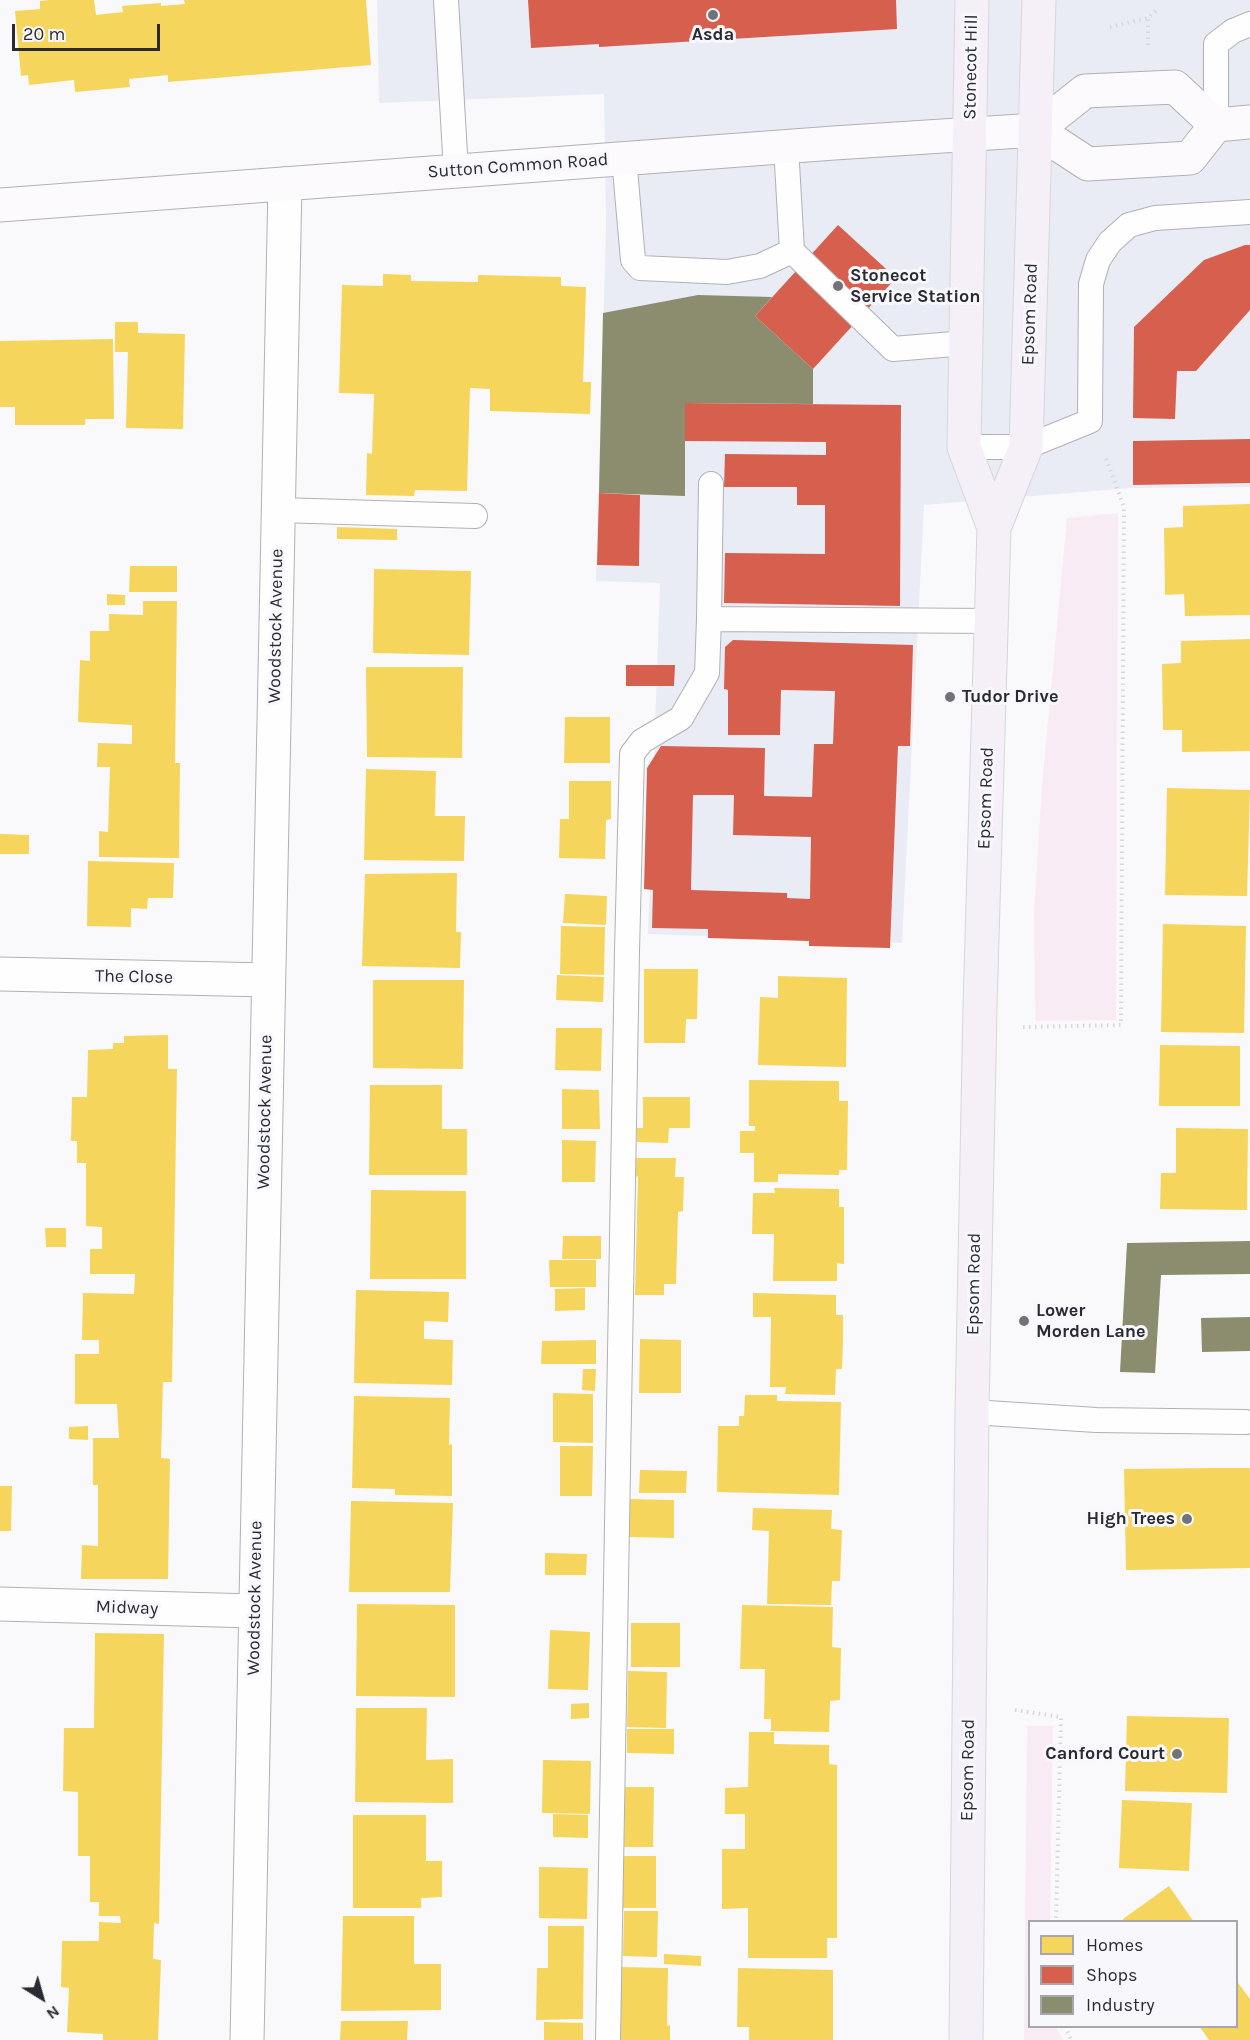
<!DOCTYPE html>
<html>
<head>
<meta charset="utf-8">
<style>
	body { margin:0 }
	#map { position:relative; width:1250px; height:2040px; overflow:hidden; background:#f9f9fb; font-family:Karla,sans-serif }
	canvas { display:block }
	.legend { position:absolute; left:1028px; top:1920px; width:210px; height:108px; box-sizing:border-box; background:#f8f8fc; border:2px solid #a6a6ab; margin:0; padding:8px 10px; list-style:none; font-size:18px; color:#2a2b32 }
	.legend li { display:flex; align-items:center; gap:12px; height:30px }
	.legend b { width:30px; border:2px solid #a6a6ab }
	.north { position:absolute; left:12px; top:1968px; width:60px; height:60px; -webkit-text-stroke:4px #f8f8fc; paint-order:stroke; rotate:143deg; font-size:16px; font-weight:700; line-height:24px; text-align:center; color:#2a2b32 }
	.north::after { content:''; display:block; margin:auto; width:21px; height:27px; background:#2a2b32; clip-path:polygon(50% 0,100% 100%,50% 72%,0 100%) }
	.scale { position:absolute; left:12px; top:24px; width:148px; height:27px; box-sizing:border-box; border:3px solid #2a2b32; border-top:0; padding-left:8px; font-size:18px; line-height:21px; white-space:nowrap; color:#2a2b32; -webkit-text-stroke:4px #f8f8fc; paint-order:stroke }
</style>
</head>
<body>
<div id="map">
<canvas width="1250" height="2040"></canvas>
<ul class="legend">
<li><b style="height:16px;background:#f6d55c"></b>Homes</li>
<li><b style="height:16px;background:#d6604d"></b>Shops</li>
<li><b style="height:16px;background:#8c8c6e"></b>Industry</li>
</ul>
<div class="north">N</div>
<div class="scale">20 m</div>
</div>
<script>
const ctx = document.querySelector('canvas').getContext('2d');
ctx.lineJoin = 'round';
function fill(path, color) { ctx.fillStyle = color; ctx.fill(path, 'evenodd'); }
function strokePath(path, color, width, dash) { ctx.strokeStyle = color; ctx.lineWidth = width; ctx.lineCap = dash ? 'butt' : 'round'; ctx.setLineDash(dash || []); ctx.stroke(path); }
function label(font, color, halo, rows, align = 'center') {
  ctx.font = font + ' Karla,sans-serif'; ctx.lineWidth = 6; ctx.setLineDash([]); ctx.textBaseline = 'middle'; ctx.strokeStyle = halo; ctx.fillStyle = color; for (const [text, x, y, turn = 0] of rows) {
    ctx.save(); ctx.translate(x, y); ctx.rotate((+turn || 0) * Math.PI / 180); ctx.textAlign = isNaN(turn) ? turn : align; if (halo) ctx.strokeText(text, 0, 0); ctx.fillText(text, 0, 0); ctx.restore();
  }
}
fill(new Path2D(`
	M377,0H1250V487L1130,488L924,505L902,943L648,934L660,583L596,581L606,226L604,94L379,103Z`), '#eaecf5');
fill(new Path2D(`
	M1118,513L1116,1020L1035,1021L1034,911L1042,785L1067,518Z
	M1027,1726H1053L1050,1921L1030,1922V2026L1056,2027L1063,2040H1024Z`), '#f8ebf4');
fill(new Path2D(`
	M50,0H94L96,15L123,12L122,6L161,3V6L185,4L184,0H366L371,65L168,82V75L129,79L130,87L75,92L74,80L29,85L28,75L21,76L15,11L40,9V1Z
	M383,274L411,275V281L478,282V275L561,277V286L586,287L583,382H591L590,414L490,411V389L470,388L467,491L415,490L414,496L366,495L367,453L372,454L374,394L339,393L342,285L383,286Z
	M115,322H138V333L185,334L183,429L126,428L128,352H115Z
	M113,339L114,419H85V425H15V407H0V341Z
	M1250,504V615L1185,616L1184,594L1165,595L1164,528L1183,527V506Z
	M337,527L397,529V540L337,539Z
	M130,566H177V592H129Z
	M374,569L471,571L469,655L373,653Z
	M107,594L125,595V605H107Z
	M143,601H177L175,763H180L179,858L99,857V831L108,832L110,767H97L98,743L132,744V725L78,722L80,660L90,661V631H109V614L143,615Z
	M1250,639V751L1182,752V730H1163L1162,664L1181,663V641Z
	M366,667H463L462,758L367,757Z
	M565,717H610V763H564Z
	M366,769L436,771L435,816H465L464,861L364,860Z
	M569,781H611V819L606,820L605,859L559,858L560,819H569Z
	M1167,788L1250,790L1247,896L1165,895Z
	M0,834L29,835V854H0Z
	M88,861L174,863L173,898H148L147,909L131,908V927L87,926Z
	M457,873L456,932H461L460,968L362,966L365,874Z
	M565,894L607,896L606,925L563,923Z
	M1163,924L1246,926L1244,1033L1161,1032Z
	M561,926L605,927L604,975L560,974Z
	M644,969H698L697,1019H686L685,1043H644Z
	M557,975L604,977L603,1002L556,1000Z
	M778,976L847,978L846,1067L758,1065L760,997L778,998Z
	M373,980H464L463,1069L373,1068Z
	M556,1028H602L601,1071L555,1070Z
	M168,1035V1069H177L172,1382H163L161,1458L170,1459L168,1579H81L82,1545L98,1546V1485H93V1438H119L117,1404H75V1354H99V1340H82L83,1293L134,1294L135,1274H90V1249H102V1227L86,1226V1163H77V1141H71L72,1097H87L88,1050L113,1049V1043H124V1036Z
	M1160,1045L1240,1046V1106H1159Z
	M749,1080L839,1081V1101H848L847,1170H839V1175L778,1174V1182H754V1153H740V1131H755V1126H749Z
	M370,1085H442V1129H467V1175H369Z
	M562,1089L599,1090L600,1129H562Z
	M643,1097H690V1128H669L668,1143L637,1142V1128H643Z
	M1176,1128L1248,1129L1247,1210L1160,1209L1161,1173H1176Z
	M562,1140L596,1141L595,1182H562Z
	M636,1158H676L675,1177H684L683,1211L678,1212L676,1284H664V1295H635L638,1176L636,1177Z
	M774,1188L839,1189V1207H844V1264L837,1263V1281H773L774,1234H752L753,1193H775Z
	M371,1190L466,1191V1279H370Z
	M45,1228H66V1247H46Z
	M563,1236H601V1259H562Z
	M549,1260H596V1287H550Z
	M585,1288V1310L555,1311V1289Z
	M356,1290L449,1292L448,1322L424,1321V1339L453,1340L452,1385L354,1383Z
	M753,1293L836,1295V1315H843V1340L842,1369H836L835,1395L785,1394L786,1387H770L771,1317H753Z
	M640,1339L681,1340V1393H639Z
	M596,1340V1364H541L542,1341Z
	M583,1369H596L595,1391L582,1390Z
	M553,1393L593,1394V1443L553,1442Z
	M745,1395H777V1401L841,1402L839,1495L717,1492L718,1426H739V1416H744Z
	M354,1396L450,1398L449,1445L452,1444V1496L395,1495V1489L352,1488Z
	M88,1426V1440L69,1439V1427Z
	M560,1446H593L592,1496H560Z
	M1212,1468H1250V1568L1126,1570L1124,1469Z
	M640,1470L687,1471L686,1493H639Z
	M0,1486H12L11,1531H0Z
	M628,1499L674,1500V1538L628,1537Z
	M351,1501L453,1503L450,1592H349Z
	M753,1508L832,1510L831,1529L842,1530L840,1581H832L831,1605L767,1604L769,1531L752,1530Z
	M545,1553L587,1554L586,1575H545Z
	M357,1604L455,1605V1697L356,1696Z
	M742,1605L833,1607L832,1647L841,1648L840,1700L830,1701L829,1732L771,1731V1719H764L765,1669H740Z
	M631,1623H680V1667H631Z
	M550,1630L590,1632L588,1690L548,1689Z
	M95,1633L164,1634L159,1924L154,1923L153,1959L161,1960L158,2040H103V2034L67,2032L69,1988L61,1987L62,1941H99V1922L121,1923L120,1916H99V1902H90V1856H78V1792L63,1791L64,1728H94Z
	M628,1671L667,1672L666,1728L627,1727Z
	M589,1703V1718L571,1719V1704Z
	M356,1708H427L426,1760L453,1759V1803L355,1802Z
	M1127,1716L1229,1718L1227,1793L1125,1791Z
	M627,1729H674V1754L627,1753Z
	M749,1732H774V1744L829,1745V1764L837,1765V1938H827V1958H748V1908L722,1909V1849H745V1814H725V1788L748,1787Z
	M543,1760L591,1761L590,1814L542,1813Z
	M625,1787H654L653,1847H624Z
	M1122,1800L1192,1803L1189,1871L1119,1868Z
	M553,1814L588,1815V1838L553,1837Z
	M353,1815H426V1861H442V1897L421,1898V1908H353Z
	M623,1856H656V1908H623Z
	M539,1867L588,1868L587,1919L539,1918Z
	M1169,1886L1194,1922H1124L1123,1919Z
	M624,1911H658L657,1957L623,1956Z
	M343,1916H414V1964H441V2010L341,2011Z
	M548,1926H584L583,2019L536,2020L537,1968H548Z
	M664,1954L701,1956V1966L664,1964Z
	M621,1967L668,1968L667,2026L670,2025V2040H620Z
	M738,1968L833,1970V2040H749V2027H737Z
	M1236,1980L1250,1999V2040H1209L1199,2026H1236Z
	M341,2021H408L407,2040H340Z
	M544,2022L583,2023V2040H544Z`), '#f6d55c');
fill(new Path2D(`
	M528,0H896L897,29L599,47V44L531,48Z
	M838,225L896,278L813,369L755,316Z
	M1245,245H1250V310L1196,371H1177L1175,419L1133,418L1134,327L1204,260Z
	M685,403L901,405L900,606L724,603L725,553L825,554V505H797V487H724L725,454L826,455V442L685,441Z
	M1250,439V483L1133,485V441Z
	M599,493L640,495L639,566L597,565Z
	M733,640L913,645L910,746H898L890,948L809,946V941L708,938V929L652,928L653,890L644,889L647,768L661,746L765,748L764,796L812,797L814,744H833L835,691L781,690L780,735H728V690L724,689L725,647ZM693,795H734L733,835L811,837L810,899L787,898V893L691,890Z
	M626,665H675L674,686H626Z`), '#d6604d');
fill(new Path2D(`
	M698,295L772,297L755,316L813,369V404L685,403V496L599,493L603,313Z
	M1250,1241V1274L1161,1275L1155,1373L1120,1372L1127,1243Z
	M1250,1317V1351L1202,1352L1201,1318Z`), '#8c8c6e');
const lane = new Path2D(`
	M446,0L456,171
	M1216,125V44L1233,31L1250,24
	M786,146L792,251L893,349L966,343
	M624,158L633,260L640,268L727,272L760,266L792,251
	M964,447H1026L1090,421L1091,284L1098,260L1110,242L1129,225L1155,218L1250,212
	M279,510L475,516
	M709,619L711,484
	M972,1412L1096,1420L1246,1422
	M608,2040L627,951L632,754L642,741L681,718L707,673L709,619L991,621`);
const street = new Path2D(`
	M0,974L268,980
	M0,1604L254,1611
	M247,2040L285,184`);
const secondary = new Path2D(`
	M1036,130L1085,91L1175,87L1216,125L1250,122
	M1036,130L1088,164L1190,158L1216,125
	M0,205L834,143L1036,130`);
const highway = new Path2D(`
	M972,0L964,447L994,528
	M966,2040L972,1412L980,1007L994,528L1026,447L1039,0`);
strokePath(lane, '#b0b1b5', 26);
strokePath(street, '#b0b1b5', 35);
strokePath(secondary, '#b0b1b5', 35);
strokePath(highway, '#d6d6d8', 35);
strokePath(new Path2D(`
	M1110,27L1148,18
	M1148,45V18L1158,9
	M1023,1027L1121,1025L1124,507L1105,456
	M1015,1710L1061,1717L1056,1922
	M1065,2026L1071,2040`), '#d8d8d8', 4, [1.5, 4.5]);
strokePath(lane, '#fefefe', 24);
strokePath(street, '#fefefe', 33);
strokePath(secondary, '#fcfafd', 33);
strokePath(highway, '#f5f0f8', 33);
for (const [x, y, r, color] of [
	[713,15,6,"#727378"],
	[838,286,6,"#727378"],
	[950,697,6,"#727378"],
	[1024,1321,6,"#727378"],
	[1187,1519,6,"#727378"],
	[1177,1754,6,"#727378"]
]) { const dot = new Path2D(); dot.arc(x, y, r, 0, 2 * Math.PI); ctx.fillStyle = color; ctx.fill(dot); strokePath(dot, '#f8f8fc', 2); }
label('bold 18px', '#2a2b32', '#f8f8fc', [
	["Asda",713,35,"center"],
	["Stonecot",850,276],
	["Service Station",850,297],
	["Tudor Drive",962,697],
	["Lower",1036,1311],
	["Morden Lane",1036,1332],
	["High Trees",1175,1519,"right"],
	["Canford Court",1165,1754,"right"]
], 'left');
label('18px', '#2a2b32', '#f8f8fc', [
	["Stonecot Hill",971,67,-89],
	["Sutton Common Road",518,166,-4],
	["Epsom Road",1030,314,-88],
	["Woodstock Avenue",276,626,-89],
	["Epsom Road",986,798,-88],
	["The Close",134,977,1],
	["Woodstock Avenue",265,1112,-89],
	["Epsom Road",974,1284,-89],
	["Woodstock Avenue",255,1598,-89],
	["Midway",127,1608,2],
	["Epsom Road",968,1770,-89]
]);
</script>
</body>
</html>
